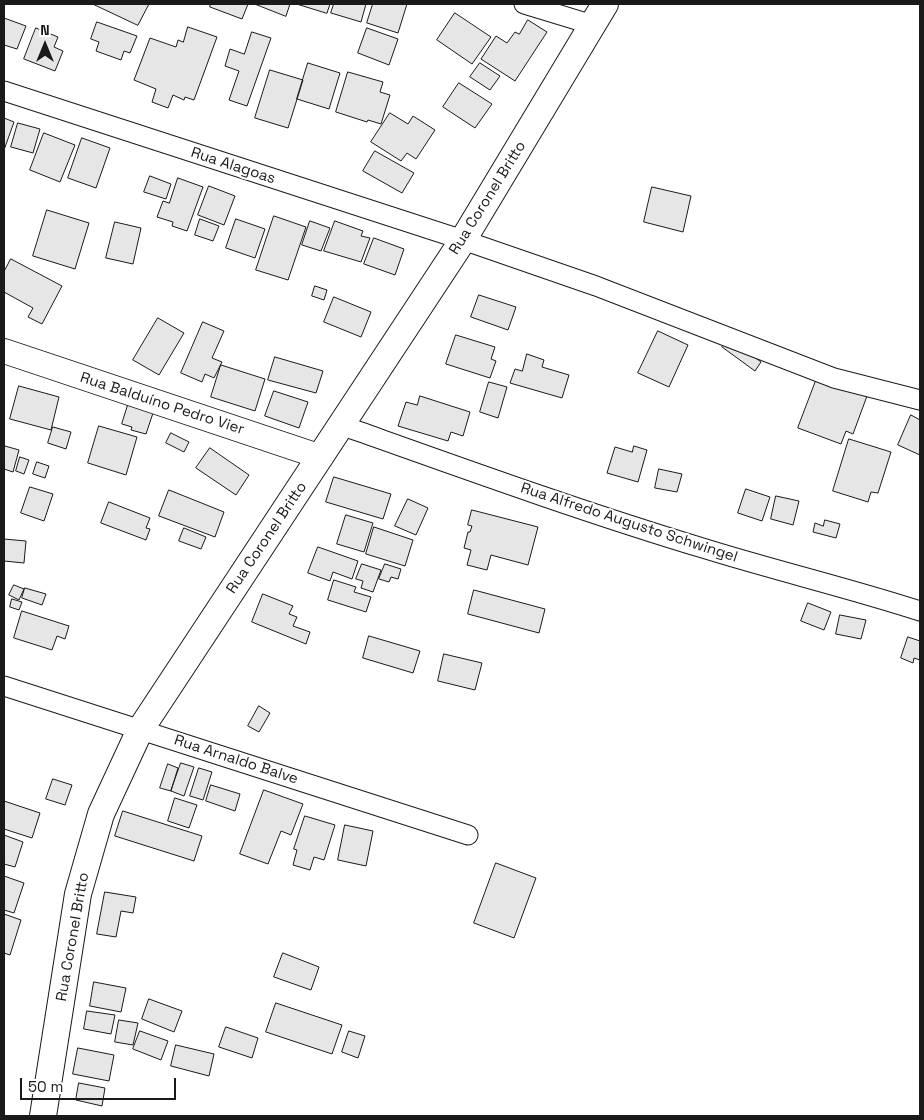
<!DOCTYPE html>
<html>
<head>
<meta charset="utf-8">
<style>
	body { margin:0 }
	#map { position:relative; width:924px; height:1120px; overflow:hidden; background:#fff; font-family:"Space Grotesk",sans-serif }
	canvas { display:block }
	.frame { position:absolute; inset:0; border:5px solid #1a1a1a; pointer-events:none }
	.north { position:absolute; left:20px; top:20px; width:50px; height:50px; -webkit-text-stroke:4px #fff; paint-order:stroke; rotate:0deg; font-size:14px; font-weight:700; line-height:20px; text-align:center; color:#1a1a1a }
	.north::after { content:''; display:block; margin:auto; width:18px; height:22px; background:#1a1a1a; clip-path:polygon(50% 0,100% 100%,50% 72%,0 100%) }
	.scale { position:absolute; left:20px; top:1078px; width:156px; height:22px; box-sizing:border-box; border:2px solid #1a1a1a; border-top:0; padding-left:6px; font-size:15px; line-height:18px; white-space:nowrap; color:#1a1a1a; -webkit-text-stroke:4px #fff; paint-order:stroke }
</style>
</head>
<body>
<div id="map">
<canvas width="924" height="1120"></canvas>
<div class="frame"></div>
<div class="north">N</div>
<div class="scale">50 m</div>
</div>
<script>
const ctx = document.querySelector('canvas').getContext('2d');
ctx.lineJoin = 'round';
function fill(path, color) { ctx.fillStyle = color; ctx.fill(path, 'evenodd'); }
function strokePath(path, color, width, dash) { ctx.strokeStyle = color; ctx.lineWidth = width; ctx.lineCap = dash ? 'butt' : 'round'; ctx.setLineDash(dash || []); ctx.stroke(path); }
function label(font, color, halo, rows, align = 'center') {
  ctx.font = font + ' "Space Grotesk",sans-serif'; ctx.lineWidth = 4; ctx.setLineDash([]); ctx.textBaseline = 'middle'; ctx.strokeStyle = halo; ctx.fillStyle = color; for (const [text, x, y, turn = 0] of rows) {
    ctx.save(); ctx.translate(x, y); ctx.rotate((+turn || 0) * Math.PI / 180); ctx.textAlign = isNaN(turn) ? turn : align; if (halo) ctx.strokeText(text, 0, 0); ctx.fillText(text, 0, 0); ctx.restore();
  }
}
const building = new Path2D(`
	M93,4H149L138,25Z
	M211,4H248L242,19L210,7Z
	M255,4H290L286,16Z
	M297,4H330L327,13Z
	M334,4H366L361,22L331,13Z
	M373,4H407L398,33L367,23Z
	M455,13L491,37L472,64L437,40Z
	M4,18L26,26L17,49L4,45Z
	M528,20L547,32L515,81L481,59L496,36L507,43L515,32L519,34Z
	M97,22L137,36L130,53L124,51L121,60L96,51L99,42L91,39Z
	M188,27L217,37L194,100L185,97L184,100L173,95L168,108L152,102L156,89L134,80L150,38L176,47L178,40L183,42Z
	M36,28L58,37L54,47L63,51L55,71L24,59Z
	M367,28L398,39L389,65L358,53Z
	M252,32L271,38L247,106L229,100L239,71L225,66L230,49L244,54Z
	M308,63L340,73L329,109L297,99Z
	M480,63L500,76L490,90L470,77Z
	M270,70L303,80L288,128L255,118Z
	M348,72L383,82L380,92L390,95L381,124L368,120L367,122L336,112Z
	M459,83L492,104L475,128L443,107Z
	M390,113L408,124L413,116L435,130L416,159L407,153L401,161L371,142Z
	M4,118L14,122L4,150Z
	M18,123L40,129L33,153L11,147Z
	M44,133L75,145L60,182L30,170Z
	M82,138L110,148L96,188L68,178Z
	M375,151L414,173L402,193L363,171Z
	M150,176L171,184L166,199L144,192Z
	M178,178L203,187L187,231L172,226L173,222L157,217L163,201L169,203Z
	M209,186L235,196L224,225L198,215Z
	M652,187L691,196L683,232L644,222Z
	M47,210L89,223L75,269L33,256Z
	M274,216L306,227L288,280L256,270Z
	M200,219L219,226L213,241L195,235Z
	M236,219L265,229L255,258L226,248Z
	M310,221L330,228L321,251L302,245Z
	M335,221L363,231L361,236L370,238L361,262L324,251Z
	M115,222L141,228L133,264L106,258Z
	M374,238L404,249L395,275L364,264Z
	M11,259L62,286L42,324L28,317L33,308L4,292V272Z
	M315,286L327,290L324,300L312,296Z
	M479,295L516,307L508,330L471,317Z
	M334,297L371,312L361,337L324,322Z
	M158,318L184,333L159,375L133,360Z
	M203,322L224,331L212,358L222,362L214,378L205,374L202,382L181,373Z
	M658,331L688,345L669,387L638,373Z
	M456,335L495,347L491,359L496,361L490,378L446,364Z
	M729,338L761,362L755,371L722,347Z
	M527,354L544,360L542,367L569,375L562,398L510,383L515,369L522,371Z
	M275,357L323,371L316,393L268,380Z
	M221,365L265,379L255,411L211,397Z
	M817,378L867,396L853,434L846,431L841,444L798,428Z
	M489,382L507,387L498,418L480,412Z
	M19,386L59,397L51,430L10,419Z
	M274,391L308,402L299,428L265,416Z
	M420,396L470,412L463,436L451,432L448,441L398,426L406,402L417,405Z
	M128,405L153,413L146,434L131,430L132,427L122,424Z
	M911,415L920,420V455L898,445Z
	M99,426L137,437L126,475L88,463Z
	M53,427L71,432L66,449L48,443Z
	M171,433L189,442L184,452L166,443Z
	M849,439L891,452L878,493L871,492L868,502L833,491Z
	M5,446L19,450L13,472L4,469Z
	M634,446L647,450L638,482L607,473L615,447L632,452Z
	M210,448L249,475L236,495L196,468Z
	M20,457L29,460L24,474L16,471Z
	M37,462L49,466L45,478L33,474Z
	M659,469L682,474L677,492L655,488Z
	M334,477L391,494L383,519L326,502Z
	M30,487L53,494L44,521L21,513Z
	M746,489L770,497L762,521L738,513Z
	M169,490L224,512L215,537L159,516Z
	M776,496L799,501L793,525L771,519Z
	M408,499L428,508L416,535L395,526Z
	M109,502L150,518L146,528L150,529L146,540L101,523Z
	M472,510L538,527L528,565L491,555L487,570L467,565L471,550L464,548L468,532H470L472,526L468,525Z
	M346,515L373,523L364,552L337,544Z
	M825,520L840,524L836,538L813,532L815,523L823,526Z
	M374,527L413,540L405,566L366,554Z
	M184,528L206,537L201,549L179,541Z
	M4,539L26,541L24,563L4,561Z
	M318,547L358,561L352,579L333,572L330,581L308,573Z
	M362,564L381,570L373,592L361,588L363,581L356,579Z
	M385,564L401,569L398,579L391,577L389,582L379,579Z
	M334,580L356,587L354,592L371,597L366,612L328,600Z
	M14,585L24,589L19,600L9,595Z
	M25,588L46,594L42,605L22,598Z
	M474,590L545,609L539,633L468,614Z
	M263,594L293,606L289,614L297,617L293,626L310,632L306,644L252,622Z
	M12,599L22,602L19,610L10,607Z
	M808,603L831,612L824,630L801,621Z
	M22,611L69,626L65,639L57,636L52,650L14,638Z
	M840,615L866,620L861,639L836,634Z
	M369,636L420,651L413,673L363,658Z
	M908,637L920,641V660L914,658L913,663L901,658Z
	M444,654L482,663L475,690L438,681Z
	M259,706L270,713L259,732L248,726Z
	M181,763L194,767L184,796L171,791Z
	M168,764L178,768L171,791L160,788Z
	M199,768L212,772L203,800L190,796Z
	M53,779L72,785L65,805L46,799Z
	M211,785L240,794L235,811L206,801Z
	M264,790L303,804L291,835L281,831L268,864L240,854Z
	M175,798L197,805L189,828L168,821Z
	M4,801L40,813L32,838L4,829Z
	M123,811L202,836L194,861L115,836Z
	M305,816L335,825L324,860L314,857L310,870L293,865L297,850L294,849Z
	M345,825L373,831L366,866L338,860Z
	M4,835L23,842L15,867L4,864Z
	M496,863L536,878L514,938L474,923Z
	M4,876L24,883L14,913L4,910Z
	M105,892L136,897L133,913L121,911L116,937L97,934Z
	M4,914L21,920L10,955L4,953Z
	M283,953L319,967L311,990L274,977Z
	M94,982L126,988L121,1012L90,1006Z
	M149,999L182,1011L174,1032L142,1019Z
	M276,1003L342,1025L332,1054L266,1032Z
	M87,1011L115,1015L111,1034L84,1029Z
	M119,1020L138,1023L133,1045L115,1042Z
	M226,1027L258,1038L252,1058L219,1047Z
	M140,1031L168,1041L161,1060L133,1049Z
	M349,1031L365,1036L358,1058L342,1052Z
	M176,1045L214,1054L209,1076L171,1066Z
	M78,1048L114,1055L109,1081L73,1074Z
	M79,1083L105,1088L102,1106L76,1100Z`);
fill(building, '#e6e6e6');
strokePath(building, '#1a1a1a', 1);
const minor = new Path2D(`
	M524,4L593,25
	M4,91L463,240L596,286L834,378L920,400
	M341,425C462,468 583,512 706,549C777,571 849,588 920,611
	M4,686L468,835`);
const tertiary = new Path2D(`
	M4,351L321,457`);
const secondary = new Path2D(`
	M43,1116L78,894L101,814L140,730L463,240L605,4`);
strokePath(minor, '#1a1a1a', 21);
strokePath(tertiary, '#1a1a1a', 26);
strokePath(secondary, '#1a1a1a', 28);
strokePath(minor, '#fff', 19);
strokePath(tertiary, '#fff', 24);
strokePath(secondary, '#fff', 26);
label('15px', '#1a1a1a', '#fff', [
	["Rua Alagoas",233,166,18],
	["Rua Coronel Britto",488,198,-58],
	["Rua Balduíno Pedro Vier",162,404,18],
	["Rua Alfredo Augusto Schwingel",629,523,18],
	["Rua Coronel Britto",267,538,-56],
	["Rua Arnaldo Balve",236,760,18],
	["Rua Coronel Britto",73,937,-80]
]);
</script>
</body>
</html>
